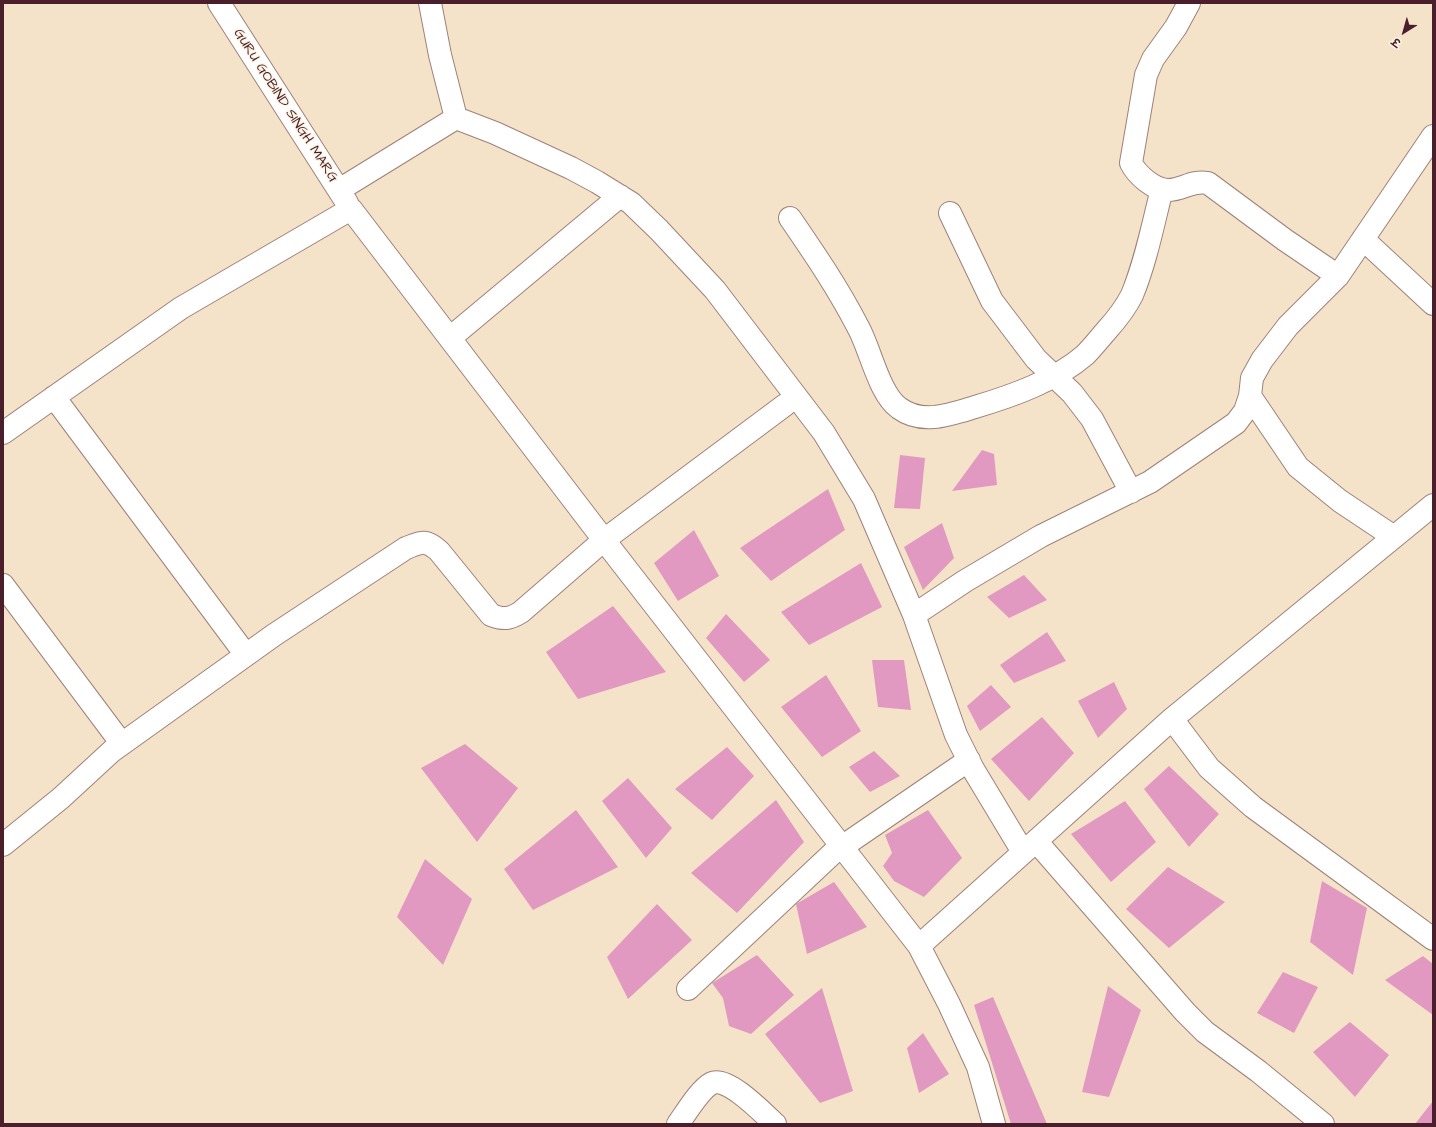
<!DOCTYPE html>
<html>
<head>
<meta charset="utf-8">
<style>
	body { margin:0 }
	#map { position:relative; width:1436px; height:1127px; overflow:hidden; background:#f4e3c8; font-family:"Architects Daughter","Playpen Sans Deva",sans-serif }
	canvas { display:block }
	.frame { position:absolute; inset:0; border:4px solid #4a1f2b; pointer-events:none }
	.north { position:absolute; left:1384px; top:12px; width:40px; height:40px; -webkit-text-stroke:3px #fcf5e5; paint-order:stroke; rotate:217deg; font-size:11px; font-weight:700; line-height:16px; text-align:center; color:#4a1f2b }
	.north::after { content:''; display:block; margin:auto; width:14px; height:18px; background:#4a1f2b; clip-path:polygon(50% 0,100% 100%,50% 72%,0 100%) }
</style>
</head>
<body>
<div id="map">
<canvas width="1436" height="1127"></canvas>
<div class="frame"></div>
<div class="north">उ</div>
</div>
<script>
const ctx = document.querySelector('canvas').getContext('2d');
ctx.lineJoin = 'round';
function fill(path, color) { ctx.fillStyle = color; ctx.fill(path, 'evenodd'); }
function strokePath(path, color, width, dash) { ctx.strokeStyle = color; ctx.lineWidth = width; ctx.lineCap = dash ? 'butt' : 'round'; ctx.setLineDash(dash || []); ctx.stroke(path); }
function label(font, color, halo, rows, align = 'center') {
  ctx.font = font + ' "Architects Daughter",sans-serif'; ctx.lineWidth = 3; ctx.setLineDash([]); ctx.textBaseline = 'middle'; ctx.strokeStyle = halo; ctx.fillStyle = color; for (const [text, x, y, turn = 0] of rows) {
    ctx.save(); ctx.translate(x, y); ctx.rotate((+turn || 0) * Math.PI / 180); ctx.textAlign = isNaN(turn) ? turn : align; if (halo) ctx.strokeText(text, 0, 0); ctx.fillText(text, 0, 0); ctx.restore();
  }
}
fill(new Path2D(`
	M982,450L994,454L997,485L952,491Z
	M900,455L925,458L920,509L894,508Z
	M828,489L845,530L771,581L740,548Z
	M942,523L954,558L923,590L904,547Z
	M694,530L719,576L678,601L654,563Z
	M861,563L882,607L809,645L781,612Z
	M1024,575L1047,600L1009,618L987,597Z
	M613,606L666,672L578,699L546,652Z
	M726,614L770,660L744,682L706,638Z
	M1047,632L1066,661L1014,683L1000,665Z
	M872,660H904L911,710L878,707Z
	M826,675L861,731L822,757L781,707Z
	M1114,682L1127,709L1098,738L1078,701Z
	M991,685L1011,707L980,731L967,706Z
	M1042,717L1074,753L1029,801L991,759Z
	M465,744L518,788L477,842L421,768Z
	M727,747L754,776L712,820L675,789Z
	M874,751L900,776L870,792L849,767Z
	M1169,766L1219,814L1189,847L1144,789Z
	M628,778L672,828L646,858L602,801Z
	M776,800L804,842L737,913L691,873Z
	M1125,801L1156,842L1111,882L1071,834Z
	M576,810L618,867L533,910L504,869Z
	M928,810L962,858L924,897L894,881L883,866L892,853L885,835Z
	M425,859L472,899L443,965L397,917Z
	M1168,867L1225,902L1169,948L1126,909Z
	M1322,881L1367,908L1353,975L1310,942Z
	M834,882L867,927L807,954L796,904Z
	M657,904L692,940L628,999L607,957Z
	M757,955L794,995L751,1034L729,1026L723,998L712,983Z
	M1423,956L1433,964V1015L1385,980Z
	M1283,972L1318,987L1294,1033L1257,1013Z
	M1108,986L1141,1010L1109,1097L1082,1092Z
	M822,988L853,1091L820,1103L765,1034Z
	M993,997L1047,1124H1011L974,1005Z
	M1350,1022L1389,1055L1355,1097L1313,1052Z
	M923,1033L949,1074L919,1093L907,1048Z
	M1433,1101V1124H1415Z`), '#e299c1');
const minor = new Path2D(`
	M219,3L347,203
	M430,3L440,55L456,118
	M1189,3L1176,27L1153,59L1146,75L1131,163C1137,175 1154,190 1168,190C1183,190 1191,180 1208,183L1285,240L1338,276
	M339,190L456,118L495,133L571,168L597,182L631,203L659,230L715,290L824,433L864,499L914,615L956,735L973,769L1023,852
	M950,213L992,301L1036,359L1072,393L1092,419L1131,492
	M790,218C814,253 838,288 858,327C870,348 879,394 899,408C922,425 949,415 975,407C1012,396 1055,381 1085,355C1093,347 1100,338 1107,330C1116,320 1126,307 1132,295C1146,261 1153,224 1162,189
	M1363,239L1433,304
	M450,338L620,196
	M1250,396L1298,467L1340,501L1394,537
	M54,397L246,655
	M3,433L181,308L351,209L604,540L919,946L949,1004L978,1067L994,1124
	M3,585L122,744
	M914,615L965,581L1041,536L1150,482L1236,423L1245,411L1250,396L1252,378L1262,360L1288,326L1338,276L1433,136
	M1172,719L1209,768L1253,807L1433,939
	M1036,841L1185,1012L1205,1032L1258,1071L1323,1124
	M3,845L61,798L112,751L274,635L406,548C422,542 425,539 439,551L491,615C504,620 510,619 521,612L604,540L785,405
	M919,946L1172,719L1433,505
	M688,989L833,853L969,760
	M678,1124C686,1113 700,1089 712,1083C728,1076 764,1114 775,1124`);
strokePath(minor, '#9f817a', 24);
strokePath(minor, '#fff', 22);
label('14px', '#4a1f2b', '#fcf5e5', [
	["GURU GOBIND SINGH MARG",285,106,57]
]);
</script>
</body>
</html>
